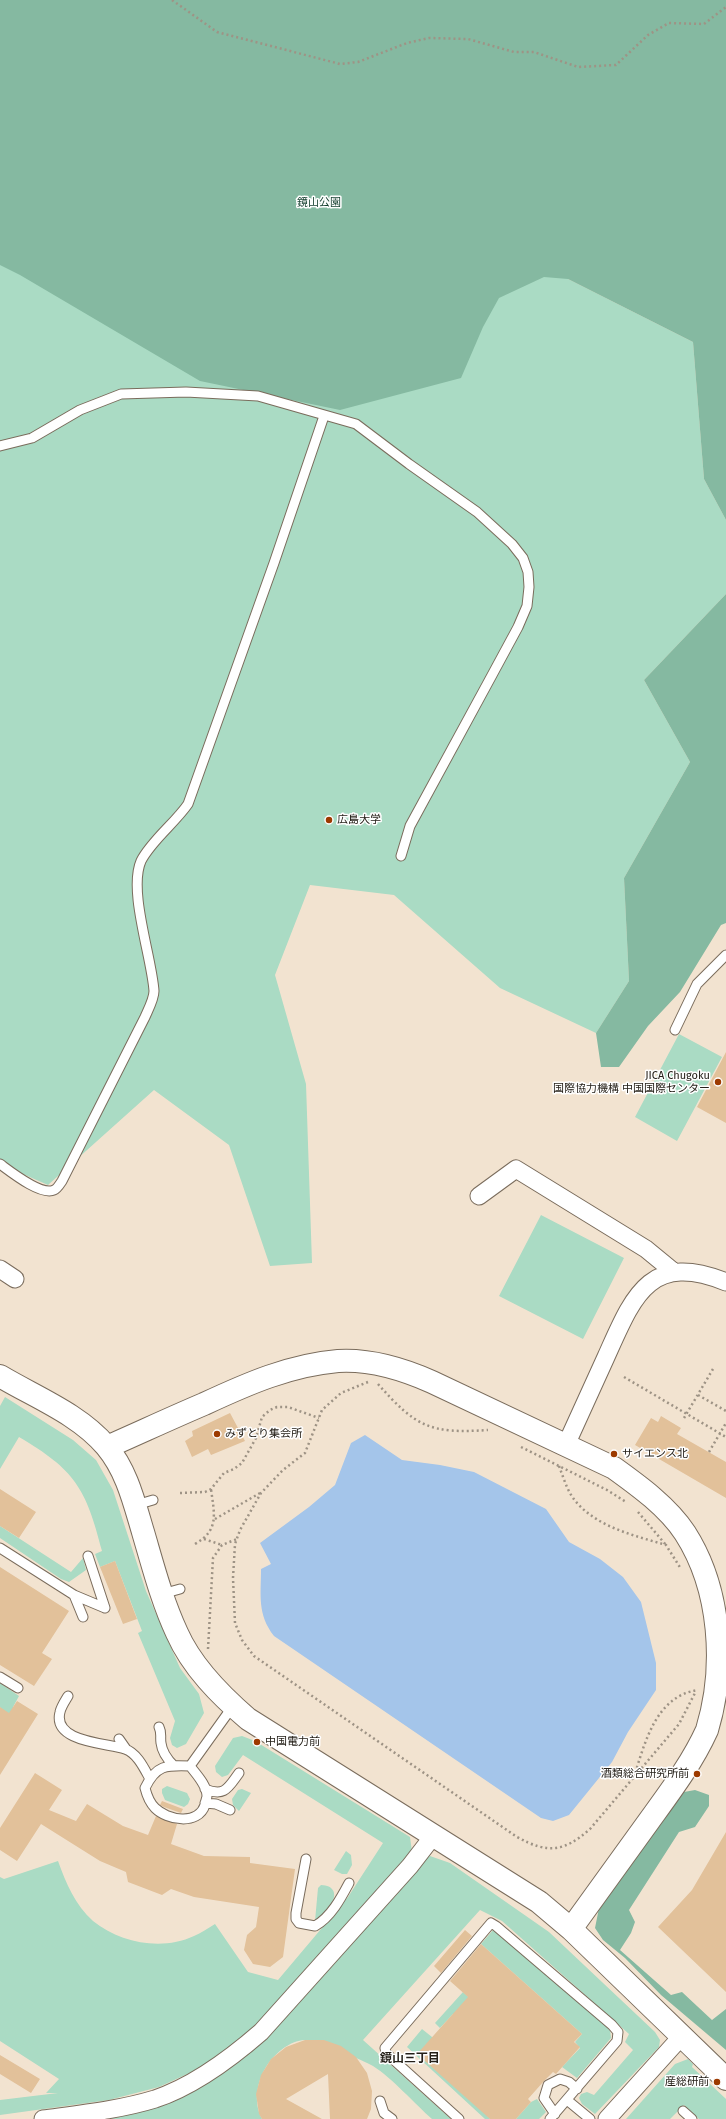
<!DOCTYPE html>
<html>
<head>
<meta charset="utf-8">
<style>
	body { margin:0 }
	canvas { display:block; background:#f2e3d0 }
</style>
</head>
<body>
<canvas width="726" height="2119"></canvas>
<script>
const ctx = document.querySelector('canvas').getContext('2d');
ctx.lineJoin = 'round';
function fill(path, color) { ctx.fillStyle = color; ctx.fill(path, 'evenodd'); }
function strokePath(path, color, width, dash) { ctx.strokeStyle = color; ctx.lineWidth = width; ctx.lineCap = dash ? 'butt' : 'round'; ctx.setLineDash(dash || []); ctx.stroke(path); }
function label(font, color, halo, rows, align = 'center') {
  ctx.font = font + ' "Fira Sans","Noto Sans JP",sans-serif'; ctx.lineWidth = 3; ctx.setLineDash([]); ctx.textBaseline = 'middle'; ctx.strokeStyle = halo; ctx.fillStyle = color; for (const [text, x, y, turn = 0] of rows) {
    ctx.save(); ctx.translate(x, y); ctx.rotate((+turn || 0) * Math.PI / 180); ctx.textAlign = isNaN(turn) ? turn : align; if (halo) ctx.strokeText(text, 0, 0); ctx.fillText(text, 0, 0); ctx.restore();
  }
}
fill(new Path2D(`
	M0,0H726L568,279L693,342L704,479L726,520V594L644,680L690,762L624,878L629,981L596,1033L500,988L394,895L310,885L275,975L306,1084L312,1263L270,1266L229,1145L154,1090L48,1185L0,1164Z
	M679,1034L722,1057L677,1141L635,1117Z
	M541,1215L624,1258L583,1339L499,1296Z
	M5,1397L73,1440L96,1460L113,1490L146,1591L180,1668L199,1694L204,1713L186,1744L177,1748L172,1745L170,1738L175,1721L138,1633L142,1631L115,1561L100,1567L95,1554L102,1551C86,1488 75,1470 19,1437L0,1469V1406Z
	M0,1526L71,1572L83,1558L86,1570L69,1582L61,1579L0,1538Z
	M0,1683L19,1696L13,1707L27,1715L13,1737L0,1707Z
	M242,1736L255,1741L410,1837L412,1852L264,2016L237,2043L196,2070L159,2087L109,2100L0,2115V2100L58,2093H46L59,2079L0,2041V1877L4,1879L58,1861C66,1883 75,1905 93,1921C120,1943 162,1951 194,1936C201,1933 208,1928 215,1924L248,1972L278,1980L348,1897L383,1843L243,1755L228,1775L222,1777L216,1772L215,1766L233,1738Z
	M167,1786L187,1793L190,1799L188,1804L184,1807L165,1800L162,1793V1789Z
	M242,1789L251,1793L239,1811L233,1805L232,1799L238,1790Z
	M346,1851L351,1855L352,1865L347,1874H342L334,1870Z
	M430,1856L450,1863L549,1932L655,2032L660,2040L659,2047L595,2114L582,2104L579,2098L581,2094L587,2092L594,2095L633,2050L625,2042L629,2034L502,1921L480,1910L363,2040L451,2119H432C415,2104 392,2078 373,2066C363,2060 316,2041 305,2040C290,2040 273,2055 266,2067C257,2082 253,2102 262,2119H91L189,2093L425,1858Z
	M321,1885C347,1886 329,1915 315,1921L318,1888Z
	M493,1930H497L610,2029L611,2038L577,2078L562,2067L580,2048L575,2042L582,2034L481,1944Z
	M463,1992L518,2041L453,2014L440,2028L435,2023Z
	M422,2029L432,2037L490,2119H485L407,2047Z
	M688,2059L693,2064L692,2067L726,2099V2119H699L684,2105L670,2119H626L675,2064Z
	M537,2099L546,2112L539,2119H516L531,2102Z`), '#aadbc4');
fill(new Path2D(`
	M0,0H726V520L704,479L693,342L568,279L544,277L499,298L483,327L461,378L340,410L200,381L20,275L0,265Z
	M726,594V923L721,925L680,992L648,1026L619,1067H601L596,1033L629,981L624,878L690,762L644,680Z
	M695,1790L709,1795V1806L695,1827L679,1832L629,1910L635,1922L631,1933L620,1950L671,1995L682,1992L712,2020L726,2009V2050L661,1995L625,1958L603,1940L595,1928L599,1908L684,1792Z`), '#85b9a1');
fill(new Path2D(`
	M365,1435L402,1460L440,1465L474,1472L546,1509L569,1542L600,1559L623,1577L641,1602L656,1663V1690L628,1732L612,1762L569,1815L553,1821L541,1818L274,1636C257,1614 261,1595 261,1569L271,1564L260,1543L309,1507L335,1485L351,1443Z`), '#a4c5ea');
fill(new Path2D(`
	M726,1052V1123L697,1107Z
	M230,1413L245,1441L211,1455L208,1449L192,1457L185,1441L193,1436L192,1431Z
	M661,1416L681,1428L677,1434L726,1462V1498L635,1445L651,1418L658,1422Z
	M0,1489L36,1512L19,1538L0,1526Z
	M115,1561L137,1619L123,1624L100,1567Z
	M0,1567L69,1611L42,1653L52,1659L34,1686L0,1665Z
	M17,1701L38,1714L0,1775V1707L9,1713Z
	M35,1773L62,1790L49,1810L76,1821L87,1804L123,1826L148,1835L156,1816L177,1824L171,1844L204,1856L250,1857V1863L295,1869L283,1957L270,1967L253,1964L244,1950L247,1935L256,1927L259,1907L194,1897L171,1889L162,1895L128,1882L126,1872L100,1861L41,1824L17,1861L0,1850V1828Z
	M162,1801L183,1809L181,1813L164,1807L160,1805Z
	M726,1832V1992L658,1927L692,1890Z
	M465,1930L472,1936L441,1973L434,1966Z
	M481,1944L582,2034L574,2042L580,2047L556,2074L553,2072L544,2081L528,2099L531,2102L516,2119H490L417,2054L468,1997L450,1981Z
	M305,2040H324L341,2046L356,2057L367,2073L372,2091L371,2109L367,2119H330L328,2074L286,2099L322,2119H262L259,2114L256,2094L261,2075L271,2059L286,2047Z
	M0,2055L40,2079L31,2093L0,2074Z`), '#e2c19a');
const lane = new Path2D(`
	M0,446L32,438L80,410L121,394L186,392L258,396L356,424L409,464L477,512L512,544L523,558L528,572L529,587L527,606L518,627L491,677L410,826L401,856
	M675,1030L697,984L726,955
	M0,1164C11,1172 41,1196 54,1190C57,1189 60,1184 62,1181L145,1017C148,1010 154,999 154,991C152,958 128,891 141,861C151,841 175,823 188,804L274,563L324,416
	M136,1505L153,1500
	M0,1548L74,1595L83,1617
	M88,1556L105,1608
	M162,1594L180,1589
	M74,1595L105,1608
	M0,1677L18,1688
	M68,1696C65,1701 61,1707 60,1712C52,1743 109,1743 125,1749C137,1753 144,1768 150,1779
	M159,1727C162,1733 160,1737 161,1743C162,1752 168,1760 174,1766
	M119,1739L126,1749
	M190,1766C196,1774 207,1785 207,1796C207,1798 205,1802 205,1805C198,1826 167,1820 155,1808C149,1802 147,1796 145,1788C156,1765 166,1765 190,1766L233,1706
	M205,1789C225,1797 228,1788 239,1773
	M205,1803L216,1804L230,1810
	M306,1859L296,1913V1919L299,1923L315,1926C331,1917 341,1898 349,1883
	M567,2100L590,2119
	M380,2101L384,2113L392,2119
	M683,2111L692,2119
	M555,2114L544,2098L548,2085L560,2079L569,2082L577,2089
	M459,2119L386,2053L385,2048L491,1923L496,1926L612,2025L618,2032L617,2041L550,2119`);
const street = new Path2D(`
	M479,1196L516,1169L646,1249L674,1272
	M0,1269L15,1279
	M566,1445C579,1416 593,1386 606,1357C633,1297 649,1251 726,1282
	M43,2119C80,2114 119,2110 155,2099C194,2086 230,2059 261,2032L410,1866L434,1835
	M607,2119L681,2037`);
const secondary = new Path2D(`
	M0,1376C35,1397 79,1414 106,1446C127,1471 134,1502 143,1532C153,1566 162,1601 177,1633C192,1667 220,1695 248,1719L539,1902L571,1929L726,2079
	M107,1447C139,1433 171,1418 204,1404C247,1384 290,1365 338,1361C371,1359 403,1369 432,1382L614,1468C639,1486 668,1507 685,1533C721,1589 726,1667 707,1730C692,1763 670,1792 649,1821C623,1857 597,1893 571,1929`);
strokePath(lane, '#7a6c5c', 11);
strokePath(street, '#7a6c5c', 19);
strokePath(secondary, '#7a6c5c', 24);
strokePath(new Path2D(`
	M172,0L217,32L340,64L358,62L407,43L429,38L468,39L514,52H534L578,67L616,65L648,35L669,23L704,24L726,7
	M624,1377L726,1437
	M368,1382L341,1393L322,1410L305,1453L283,1470L261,1493L240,1530L235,1544L233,1578L235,1623L242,1640L254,1656L517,1837C548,1854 564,1852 590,1829L679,1724L695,1693
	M378,1384C416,1427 430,1434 488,1430
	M698,1395L726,1411
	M684,1418L713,1369
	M521,1447L607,1490L626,1502
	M709,1452L726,1423
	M559,1466C564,1479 568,1494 578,1504C600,1528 636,1536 666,1545L681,1569
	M180,1493L205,1492L211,1489L224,1473L234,1469L242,1463L256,1438L262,1417L270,1410L277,1407H288L319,1418
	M638,1512L666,1545
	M215,1519L260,1493
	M204,1539L222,1545
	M195,1544C220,1530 214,1513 211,1489
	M208,1649L213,1558L222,1545L237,1539
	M634,1777C645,1742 656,1696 698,1690`), '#9e9385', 2.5, [2, 3]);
strokePath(lane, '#fff', 9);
strokePath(street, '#fff', 17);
strokePath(secondary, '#fff', 22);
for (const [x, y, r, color] of [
	[329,820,4,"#9d3a00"],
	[718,1082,4,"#9d3a00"],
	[217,1434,4,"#9d3a00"],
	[614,1454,4,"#9d3a00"],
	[257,1742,4,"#9d3a00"],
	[697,1774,4,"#9d3a00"],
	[717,2082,4,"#9d3a00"]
]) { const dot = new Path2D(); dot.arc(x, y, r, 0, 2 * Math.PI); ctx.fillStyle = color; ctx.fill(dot); strokePath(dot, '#fff', 1.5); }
label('11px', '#133e2d', '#fff', [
	["鏡山公園",319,203]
]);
label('11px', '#252019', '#fff', [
	["広島大学",337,820],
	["JICA Chugoku",710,1076,"right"],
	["国際協力機構 中国国際センター",710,1089,"right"],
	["みずとり集会所",225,1434],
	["サイエンス北",622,1454],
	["中国電力前",265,1742],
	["酒類総合研究所前",689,1774,"right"],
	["産総研前",709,2082,"right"]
], 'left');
label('bold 12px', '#252019', '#fff', [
	["鏡山三丁目",410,2059]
]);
</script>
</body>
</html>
